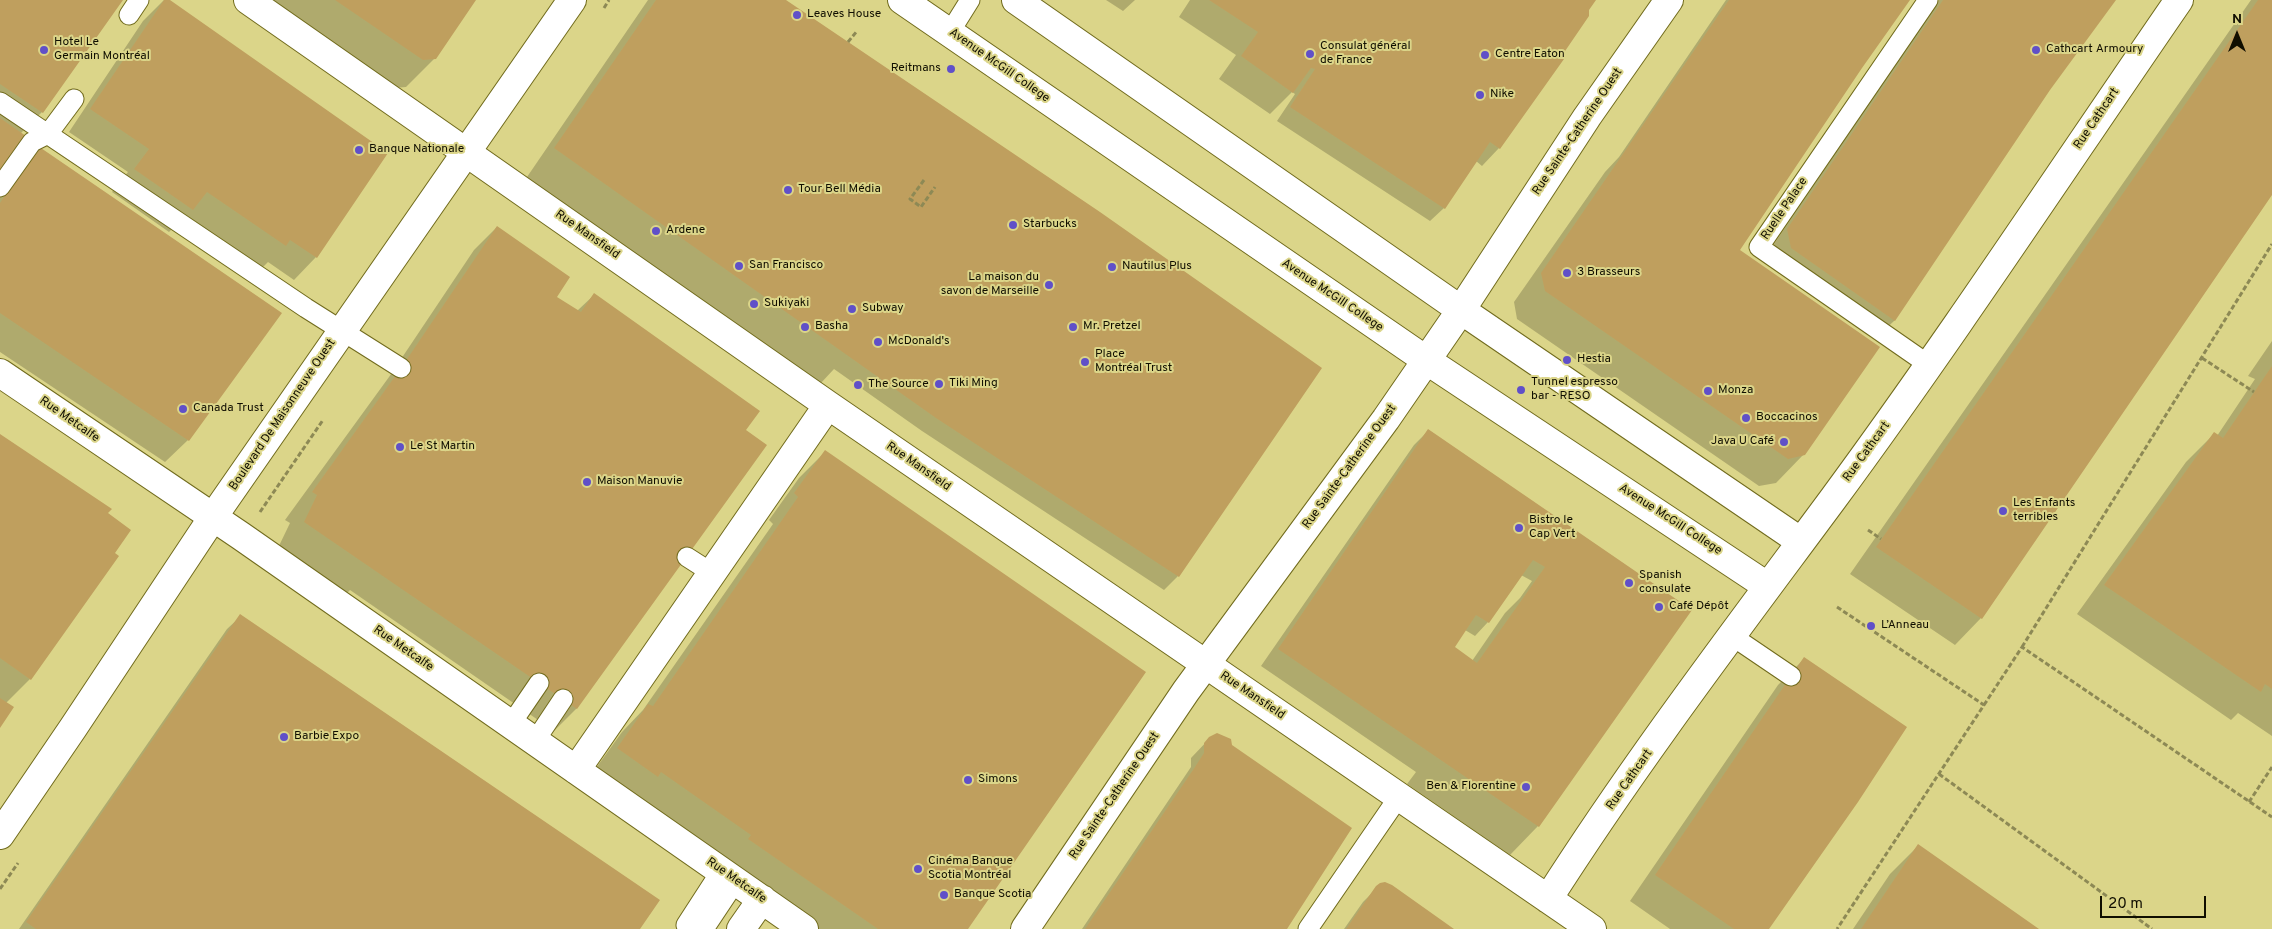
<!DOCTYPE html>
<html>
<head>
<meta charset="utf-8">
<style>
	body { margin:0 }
	#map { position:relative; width:2272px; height:929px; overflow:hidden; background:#dbd589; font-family:Overpass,sans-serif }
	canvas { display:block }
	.north { position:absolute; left:2212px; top:10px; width:50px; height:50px; -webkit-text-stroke:4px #dbd589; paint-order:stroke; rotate:0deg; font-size:14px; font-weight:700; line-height:20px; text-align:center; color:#100e00 }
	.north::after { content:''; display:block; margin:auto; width:18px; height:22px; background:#100e00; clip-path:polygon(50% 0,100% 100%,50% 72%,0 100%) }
	.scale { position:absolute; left:2100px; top:896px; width:106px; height:22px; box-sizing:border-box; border:2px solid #100e00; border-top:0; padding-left:6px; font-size:15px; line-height:18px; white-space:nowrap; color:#100e00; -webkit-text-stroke:4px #dbd589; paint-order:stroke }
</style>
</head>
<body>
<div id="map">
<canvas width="2272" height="929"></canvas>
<div class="north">N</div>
<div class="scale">20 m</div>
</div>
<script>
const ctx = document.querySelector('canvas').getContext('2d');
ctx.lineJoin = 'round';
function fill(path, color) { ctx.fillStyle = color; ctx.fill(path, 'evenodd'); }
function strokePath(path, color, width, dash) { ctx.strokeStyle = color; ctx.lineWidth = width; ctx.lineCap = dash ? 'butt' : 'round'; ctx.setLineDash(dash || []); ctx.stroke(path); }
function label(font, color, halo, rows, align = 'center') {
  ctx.font = font + ' Overpass,sans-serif'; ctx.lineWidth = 4; ctx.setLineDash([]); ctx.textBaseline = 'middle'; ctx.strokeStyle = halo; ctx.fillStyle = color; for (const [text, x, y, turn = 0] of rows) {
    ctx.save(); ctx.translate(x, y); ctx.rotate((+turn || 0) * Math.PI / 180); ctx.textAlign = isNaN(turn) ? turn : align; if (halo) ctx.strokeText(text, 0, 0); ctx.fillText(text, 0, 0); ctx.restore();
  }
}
fill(new Path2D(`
	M0,0H121L42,112L20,134L0,171Z
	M164,0H168L316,257L294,280L268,262L262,268L186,215L169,232L112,192L128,172L69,132L143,21Z
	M266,0H474L435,58L406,87L394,88Z
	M648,0H785L1178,576L1164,590L922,431L834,369L820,384L527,177Z
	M1106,0H1135L1123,11Z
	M1190,0H1594L1559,58L1499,148L1482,166L1476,161L1444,208L1430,221L1277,121L1295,94L1292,92L1270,114L1219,79L1236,55L1179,17Z
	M1726,0H1909L1860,68L1739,250L1804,454L1776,483L1759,486L1517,319L1514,302L1605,172L1619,157Z
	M1939,0H2114L2049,90L1894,321L1880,334L1777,262L1774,244Z
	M2251,0H2272V193L1981,618L1955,645L1850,574Z
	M16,170L188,440L165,462L0,352V194Z
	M497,227L556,298L577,311L594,295L744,430L577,708L554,731L350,590L345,595L277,550L290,523L285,520L389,377L474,250Z
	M2272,341V736L2238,713L2231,720L2077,614L2186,462L2214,434L2217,436L2255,379L2248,376Z
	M1428,431L1690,611L1538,826L1510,855L1407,784L1416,772L1261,666L1414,445ZM1521,575L1532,581L1520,598L1505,613L1472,661L1453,647L1465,630L1475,636L1488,622Z
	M0,435L30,679L6,703L0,725Z
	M825,452L967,929H814L591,775L622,732L643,710L773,524L769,520L799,478Z
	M241,616L639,929H19L227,629Z
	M1804,659L1767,929H1670L1630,901L1778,685Z
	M1210,738L1231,746L1284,929H1082L1191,767V758Z
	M1918,846L2037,929H1853L1890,874Z
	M1381,884L1452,929H1344L1363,902Z`), '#0003');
fill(new Path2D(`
	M0,0H123L43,113L0,84Z
	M164,0H170L388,153L317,258L290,240L286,246L207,192L193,210L134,169L149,149L90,109Z
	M335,0H476L436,59L423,60Z
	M656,0H786L1100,212L1322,368L1179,577L936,418L554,148Z
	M1209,0H1596L1589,10V16L1561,57L1564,59L1500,149L1490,142L1445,209L1290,107L1315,69L1311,68L1293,93L1241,56L1258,32Z
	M1729,0H1910L1862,68L1740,250L1880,347L1805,455L1788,459L1545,291L1541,273Z
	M1943,0H2116L2050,90L1895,321L1791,248L1787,229Z
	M2258,0H2272V195L1982,619L1876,547Z
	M0,118L26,136L0,173Z
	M38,146L282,313L189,441L0,313V203Z
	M497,226L570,277L557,297L581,312L594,293L760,411L746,430L767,445L577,709L304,522L317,495L312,492L401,368Z
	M2272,366V689L2265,684L2261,692L2104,585L2214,432L2223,438Z
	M1428,429L1692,610L1539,827L1278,649ZM1533,560L1545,567L1477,663L1455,647L1476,615L1489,623Z
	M0,434L112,509L108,513L131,530L115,553L119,556L31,680L0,658Z
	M825,450L1146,672L968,929H878L748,839L751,835L661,772L658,777L617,748L648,704L653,706L798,497L794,493Z
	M240,614L660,900L640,929H36L26,922Z
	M1804,657L1907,727L1858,802L1769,929H1734L1655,875Z
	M0,698L14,707L0,728Z
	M1217,733L1231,739L1232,745L1352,828L1287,929H1085L1195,767L1204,753V743L1209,737Z
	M1918,844L2039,929H1861Z
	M1385,882L1392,885L1454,929H1346L1376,886L1380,883Z`), '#bf9f5e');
const service = new Path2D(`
	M1928,0L1759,247L1929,365
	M129,15L139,0
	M950,32L970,0
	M0,102L306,308L401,368
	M0,187L32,142L48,134L74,99
	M687,557L712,573
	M1732,636L1791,676
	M511,724L539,683
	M535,741L563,699
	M686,925L721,871
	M704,929L736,881
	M1308,929L1400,795`);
const minor = new Path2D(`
	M248,0L828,405L1592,929
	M1461,310L1800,541
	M1426,360L1767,586
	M0,373L241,536L804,929
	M576,770L828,405
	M1548,899C1636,761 1736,630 1833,499C1953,336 2064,167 2179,0
	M741,929L762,899`);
const tertiary = new Path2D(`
	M902,0L1426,360
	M1016,0L1461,310
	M0,835L73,728L213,517L572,0
	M1025,929L1186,691L1386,419L1461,310L1587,117L1669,0`);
strokePath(service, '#716b1d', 21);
strokePath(minor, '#716b1d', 30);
strokePath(tertiary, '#716b1d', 30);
strokePath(new Path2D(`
	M604,8L609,0
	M848,42L857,31
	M924,180L910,199L921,207L935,187
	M2202,358L2254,392
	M260,512L323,420
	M1868,530L1881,539
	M1837,607L1984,705L1837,929
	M2022,647L2272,244
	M1984,705L2022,647L2272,817
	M1939,774L2152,929
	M2249,802L2272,767
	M0,889L18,863`), '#8d8955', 3, [5, 2.5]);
strokePath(service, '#fff', 19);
strokePath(minor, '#fff', 28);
strokePath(tertiary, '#fff', 28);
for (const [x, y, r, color] of [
	[797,15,5,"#6050c8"],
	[44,50,5,"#6050c8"],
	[2036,50,5,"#6050c8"],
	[1310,54,5,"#6050c8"],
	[1485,55,5,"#6050c8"],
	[951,69,5,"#6050c8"],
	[1480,95,5,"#6050c8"],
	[359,150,5,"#6050c8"],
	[788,190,5,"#6050c8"],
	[1013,225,5,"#6050c8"],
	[656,231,5,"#6050c8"],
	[739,266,5,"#6050c8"],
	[1112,267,5,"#6050c8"],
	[1567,273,5,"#6050c8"],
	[1049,285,5,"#6050c8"],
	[754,304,5,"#6050c8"],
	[852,309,5,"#6050c8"],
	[805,327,5,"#6050c8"],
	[1073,327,5,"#6050c8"],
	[878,342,5,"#6050c8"],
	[1567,360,5,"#6050c8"],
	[1085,362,5,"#6050c8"],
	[939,384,5,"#6050c8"],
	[858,385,5,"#6050c8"],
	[1521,390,5,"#6050c8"],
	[1708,391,5,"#6050c8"],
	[183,409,5,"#6050c8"],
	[1746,418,5,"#6050c8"],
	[1784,442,5,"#6050c8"],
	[400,447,5,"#6050c8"],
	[587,482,5,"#6050c8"],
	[2003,511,5,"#6050c8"],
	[1519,528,5,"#6050c8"],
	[1629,583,5,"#6050c8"],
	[1659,607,5,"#6050c8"],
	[1871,626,5,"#6050c8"],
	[284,737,5,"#6050c8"],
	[968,780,5,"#6050c8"],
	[1526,787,5,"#6050c8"],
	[918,869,5,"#6050c8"],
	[944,895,5,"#6050c8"]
]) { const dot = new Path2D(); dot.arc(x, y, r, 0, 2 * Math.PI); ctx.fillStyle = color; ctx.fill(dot); strokePath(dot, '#dbd589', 2); }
label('12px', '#100e00', '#dbd589', [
	["Leaves House",807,15],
	["Hotel Le",54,43],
	["Germain Montréal",54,57],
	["Consulat général",1320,47],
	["de France",1320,61],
	["Cathcart Armoury",2046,50],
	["Centre Eaton",1495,55],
	["Reitmans",941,69,"right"],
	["Nike",1490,95],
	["Banque Nationale",369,150],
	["Tour Bell Média",798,190],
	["Starbucks",1023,225],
	["Ardene",666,231],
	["San Francisco",749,266],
	["Nautilus Plus",1122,267],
	["3 Brasseurs",1577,273],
	["La maison du",1039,278,"right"],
	["savon de Marseille",1039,292,"right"],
	["Sukiyaki",764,304],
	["Subway",862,309],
	["Basha",815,327],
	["Mr. Pretzel",1083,327],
	["McDonald's",888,342],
	["Place",1095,355],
	["Montréal Trust",1095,369],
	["Hestia",1577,360],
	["Tunnel espresso",1531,383],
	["bar - RESO",1531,397],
	["Tiki Ming",949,384],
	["The Source",868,385],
	["Monza",1718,391],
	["Canada Trust",193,409],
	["Boccacinos",1756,418],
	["Java U Café",1774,442,"right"],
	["Le St Martin",410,447],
	["Maison Manuvie",597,482],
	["Les Enfants",2013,504],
	["terribles",2013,518],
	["Bistro le",1529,521],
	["Cap Vert",1529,535],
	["Spanish",1639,576],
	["consulate",1639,590],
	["Café Dépôt",1669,607],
	["L’Anneau",1881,626],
	["Barbie Expo",294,737],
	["Simons",978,780],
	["Ben & Florentine",1516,787,"right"],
	["Cinéma Banque",928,862],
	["Scotia Montréal",928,876],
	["Banque Scotia",954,895]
], 'left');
label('12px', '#100e00', '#dbd589', [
	["Avenue McGill College",999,66,35],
	["Rue Cathcart",2097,119,-56],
	["Rue Sainte-Catherine Ouest",1578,132,-56],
	["Ruelle Palace",1785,209,-56],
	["Rue Mansfield",587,235,35],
	["Avenue McGill College",1332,296,34],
	["Boulevard De Maisonneuve Ouest",283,415,-56],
	["Rue Metcalfe",69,420,35],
	["Rue Cathcart",1867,452,-54],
	["Rue Mansfield",918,467,35],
	["Rue Sainte-Catherine Ouest",1350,467,-54],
	["Avenue McGill College",1670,520,33],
	["Rue Metcalfe",403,649,35],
	["Rue Mansfield",1252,696,34],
	["Rue Cathcart",1630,780,-55],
	["Rue Sainte-Catherine Ouest",1115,796,-56],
	["Rue Metcalfe",736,881,35]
]);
</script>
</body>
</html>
